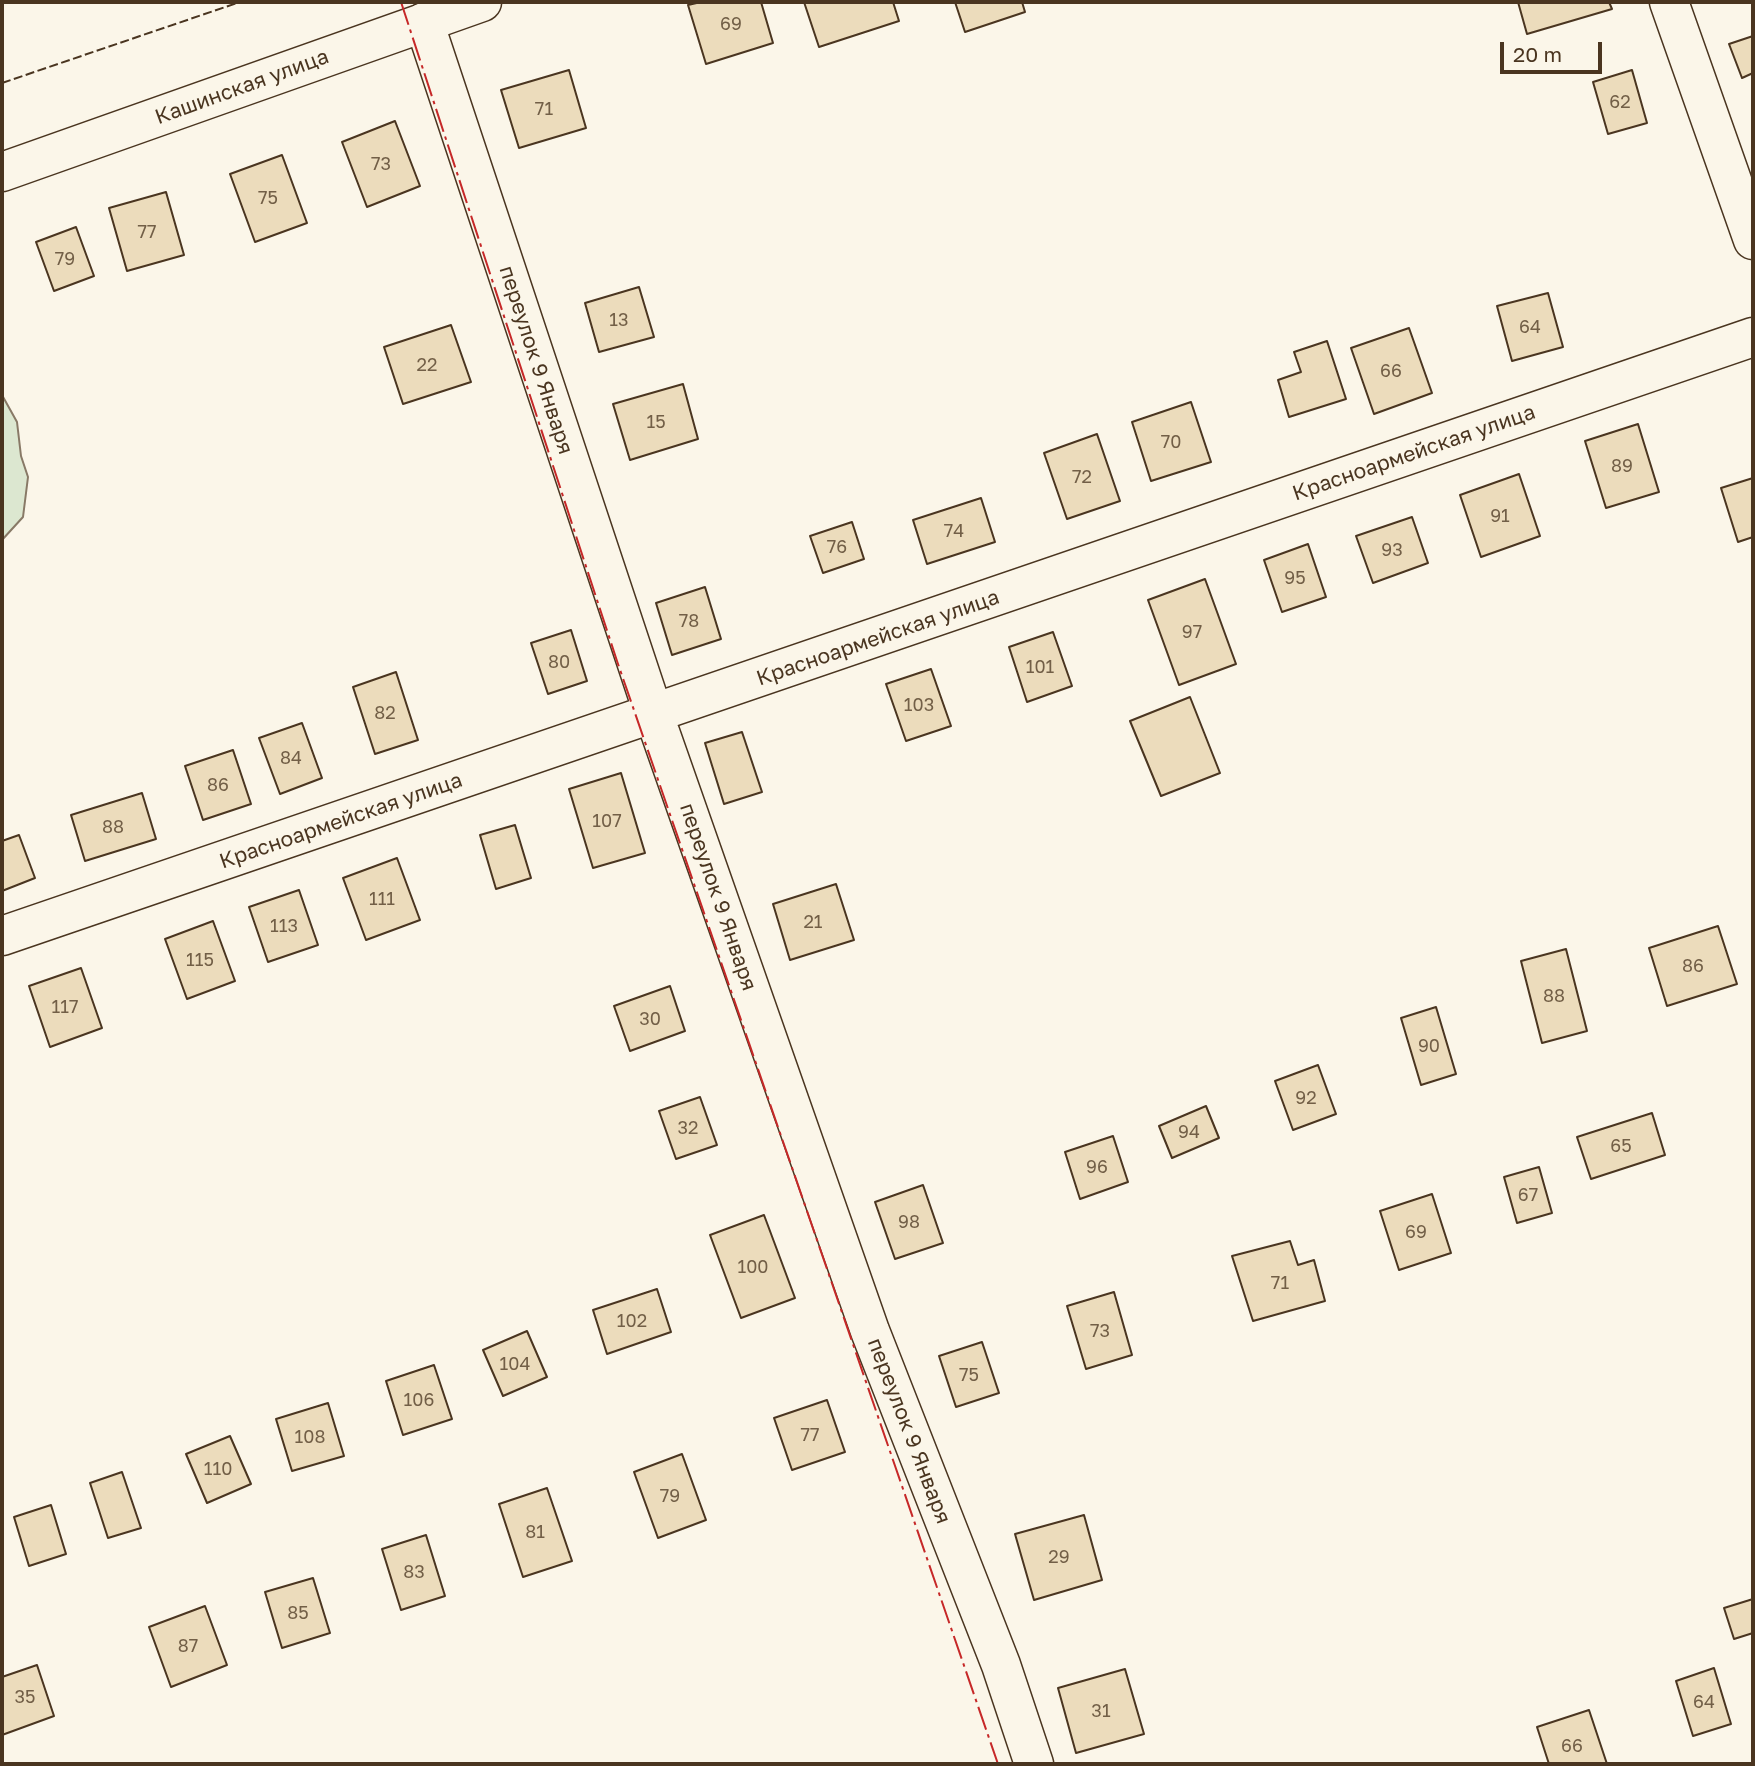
<!DOCTYPE html>
<html>
<head>
<meta charset="utf-8">
<style>
	body { margin:0 }
	#map { position:relative; width:1755px; height:1766px; overflow:hidden; background:#fbf6e9; font-family:"Golos Text",sans-serif }
	canvas { display:block }
	.frame { position:absolute; inset:0; border:4px solid #4a3520; pointer-events:none }
	.scale { position:absolute; left:1500px; top:42px; width:102px; height:32px; box-sizing:border-box; border:4px solid #4a3520; border-top:0; padding-left:9px; font-size:21px; line-height:24px; white-space:nowrap; color:#4a3520; -webkit-text-stroke:5px #fbf6e9; paint-order:stroke }
</style>
</head>
<body>
<div id="map">
<canvas width="1755" height="1766"></canvas>
<div class="frame"></div>
<div class="scale">20 m</div>
</div>
<script>
const ctx = document.querySelector('canvas').getContext('2d');
ctx.lineJoin = 'round';
function fill(path, color) { ctx.fillStyle = color; ctx.fill(path, 'evenodd'); }
function strokePath(path, color, width, dash) { ctx.strokeStyle = color; ctx.lineWidth = width; ctx.lineCap = dash ? 'butt' : 'round'; ctx.setLineDash(dash || []); ctx.stroke(path); }
function label(font, color, halo, rows, align = 'center') {
  ctx.font = font + ' "Golos Text",sans-serif'; ctx.lineWidth = 5; ctx.setLineDash([]); ctx.textBaseline = 'middle'; ctx.strokeStyle = halo; ctx.fillStyle = color; for (const [text, x, y, turn = 0] of rows) {
    ctx.save(); ctx.translate(x, y); ctx.rotate((+turn || 0) * Math.PI / 180); ctx.textAlign = isNaN(turn) ? turn : align; if (halo) ctx.strokeText(text, 0, 0); ctx.fillText(text, 0, 0); ctx.restore();
  }
}
const green = new Path2D(`
	M2,395L17,422L21,456L28,477L23,517L2,540Z`);
fill(green, '#dce7d0');
strokePath(green, '#887966', 2);
const building = new Path2D(`
	M701,2H761L773,43L706,64L688,5Z
	M804,2H893L899,21L819,47Z
	M955,2H1022L1025,12L965,32Z
	M1518,2H1609L1612,9L1527,34Z
	M1753,36V73L1742,78L1729,44Z
	M569,70L586,128L519,148L501,90Z
	M1632,70L1647,123L1608,134L1593,82Z
	M395,121L420,186L367,207L342,142Z
	M282,155L307,223L255,242L230,174Z
	M166,192L184,255L127,271L109,208Z
	M76,227L94,276L54,291L36,242Z
	M639,287L654,337L599,352L585,303Z
	M1548,293L1563,347L1512,361L1497,306Z
	M451,325L471,382L403,404L384,347Z
	M1409,328L1432,393L1374,414L1351,348Z
	M1327,341L1346,399L1289,417L1278,380L1301,372L1294,352Z
	M683,384L698,439L630,460L613,404Z
	M1191,402L1211,462L1151,481L1132,422Z
	M1638,424L1659,492L1606,508L1585,441Z
	M1097,434L1120,501L1067,519L1044,453Z
	M1519,474L1540,536L1481,557L1460,495Z
	M1753,478V537L1738,542L1721,488Z
	M981,498L995,542L927,564L913,520Z
	M1412,517L1428,563L1373,583L1356,536Z
	M852,522L864,559L823,573L810,536Z
	M1308,544L1326,597L1282,612L1264,560Z
	M1205,579L1236,664L1179,685L1148,600Z
	M705,587L721,639L672,655L656,603Z
	M571,630L587,681L548,694L531,643Z
	M1053,632L1072,686L1027,702L1009,647Z
	M931,669L951,726L906,741L886,684Z
	M396,672L418,740L375,754L353,687Z
	M1190,697L1220,773L1161,796L1130,721Z
	M302,723L322,778L280,794L259,738Z
	M742,732L762,792L724,804L705,743Z
	M233,750L251,804L203,820L185,766Z
	M621,773L645,853L593,868L569,789Z
	M142,793L156,839L85,861L71,815Z
	M515,825L531,878L496,889L480,835Z
	M19,835L35,878L2,891V841Z
	M397,858L420,920L366,940L343,878Z
	M836,884L854,940L790,960L773,904Z
	M299,890L318,945L268,962L249,907Z
	M213,921L235,981L187,999L165,939Z
	M1718,926L1737,984L1667,1006L1649,948Z
	M1566,949L1587,1031L1542,1043L1521,961Z
	M81,968L102,1028L50,1047L29,986Z
	M670,986L685,1031L630,1051L614,1006Z
	M1436,1007L1456,1074L1421,1085L1401,1018Z
	M1318,1065L1336,1114L1293,1130L1275,1081Z
	M700,1097L717,1145L676,1159L659,1111Z
	M1206,1106L1219,1138L1172,1158L1159,1126Z
	M1652,1113L1665,1155L1591,1179L1577,1137Z
	M1113,1136L1128,1182L1080,1199L1065,1152Z
	M1539,1167L1552,1213L1517,1223L1504,1177Z
	M923,1185L943,1243L895,1259L875,1202Z
	M1432,1194L1451,1253L1399,1270L1380,1211Z
	M764,1215L795,1298L741,1318L710,1235Z
	M1290,1241L1298,1265L1314,1260L1325,1301L1253,1321L1232,1256Z
	M657,1289L671,1332L607,1354L593,1310Z
	M1114,1292L1132,1355L1086,1369L1067,1306Z
	M527,1331L547,1377L503,1396L483,1350Z
	M982,1342L999,1393L956,1407L939,1356Z
	M434,1365L452,1419L403,1435L386,1381Z
	M827,1400L845,1452L792,1470L774,1418Z
	M328,1403L344,1456L292,1471L276,1419Z
	M230,1436L251,1484L207,1503L186,1454Z
	M682,1454L706,1520L658,1538L634,1472Z
	M122,1472L141,1528L108,1538L90,1483Z
	M547,1488L572,1561L523,1577L499,1504Z
	M51,1505L66,1554L29,1566L14,1517Z
	M1084,1515L1102,1580L1034,1600L1015,1534Z
	M426,1535L445,1596L401,1610L382,1549Z
	M313,1578L330,1633L282,1648L265,1592Z
	M1753,1599V1633L1734,1639L1724,1608Z
	M205,1606L227,1665L171,1687L149,1627Z
	M37,1665L54,1716L2,1735V1677Z
	M1714,1668L1731,1724L1693,1736L1676,1681Z
	M1125,1669L1144,1734L1076,1753L1058,1688Z
	M1589,1710L1607,1764H1549L1537,1727Z`);
fill(building, '#ecdcbc');
strokePath(building, '#4a3520', 2);
const minor = new Path2D(`
	M1669,2L1753,240
	M424,22L654,715L870,1331L1001,1665L1034,1764
	M2,936L1753,337`);
const major = new Path2D(`
	M2,172L482,2`);
strokePath(minor, '#4a3520', 41);
strokePath(major, '#4a3520', 41);
strokePath(minor, '#fbf6e9', 38);
strokePath(major, '#fbf6e9', 38);
strokePath(new Path2D(`
	M2,83L240,2`), '#4a3520', 2, [9, 3.5]);
strokePath(new Path2D(`
	M401,2L617,661L998,1764`), '#c62828', 2, [24, 5, 3.5, 5]);
label('18px', '#725f47', null, [
	["69",731,24],
	["62",1620,102],
	["71",544,109],
	["73",381,164],
	["75",268,198],
	["77",147,232],
	["79",65,259],
	["13",619,320],
	["64",1530,327],
	["22",427,365],
	["66",1391,371],
	["15",656,422],
	["70",1171,442],
	["89",1622,466],
	["72",1082,477],
	["91",1500,516],
	["74",954,531],
	["76",837,547],
	["93",1392,550],
	["95",1295,578],
	["78",689,621],
	["97",1192,632],
	["80",559,662],
	["101",1040,667],
	["103",919,705],
	["82",385,713],
	["84",291,758],
	["86",218,785],
	["107",607,821],
	["88",113,827],
	["111",382,899],
	["21",813,922],
	["113",284,926],
	["115",200,960],
	["86",1693,966],
	["88",1554,996],
	["117",65,1007],
	["30",650,1019],
	["90",1429,1046],
	["92",1306,1098],
	["32",688,1128],
	["94",1189,1132],
	["65",1621,1146],
	["96",1097,1167],
	["67",1528,1195],
	["98",909,1222],
	["69",1416,1232],
	["100",753,1267],
	["71",1280,1283],
	["102",632,1321],
	["73",1100,1331],
	["104",515,1364],
	["75",969,1375],
	["106",419,1400],
	["77",810,1435],
	["108",310,1437],
	["110",218,1469],
	["79",670,1496],
	["81",535,1532],
	["29",1059,1557],
	["83",414,1572],
	["85",298,1613],
	["87",188,1646],
	["35",25,1697],
	["64",1704,1702],
	["31",1101,1711],
	["66",1572,1746]
]);
label('21px', '#4a3520', '#fbf6e9', [
	["Кашинская улица",242,87,-20],
	["переулок 9 Января",536,360,72],
	["Красноармейская улица",1414,453,-19],
	["Красноармейская улица",878,638,-19],
	["Красноармейская улица",341,821,-19],
	["переулок 9 Января",718,897,71],
	["переулок 9 Января",909,1431,69]
]);
</script>
</body>
</html>
